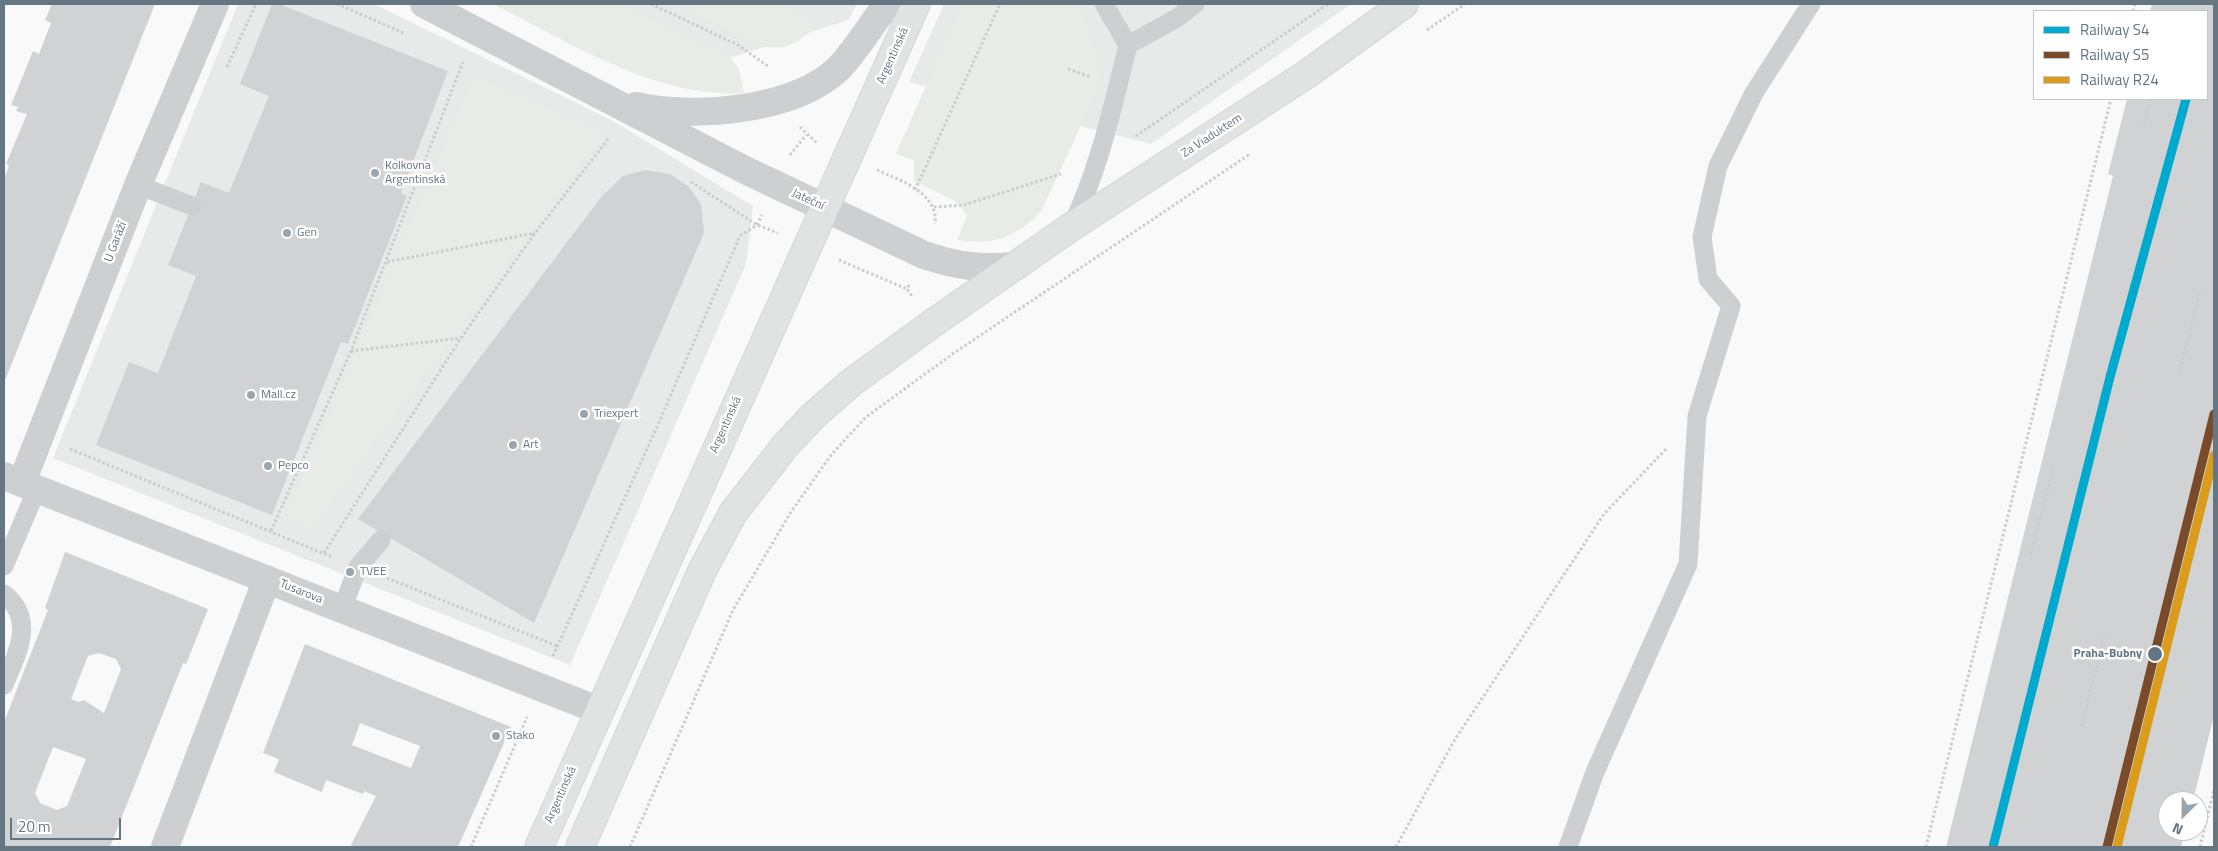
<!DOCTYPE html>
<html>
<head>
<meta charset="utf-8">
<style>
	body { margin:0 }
	#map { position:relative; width:2218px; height:851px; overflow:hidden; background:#f9f9f9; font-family:"Titillium Web",sans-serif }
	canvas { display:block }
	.frame { position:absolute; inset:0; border:5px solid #657683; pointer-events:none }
	.legend { position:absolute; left:2033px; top:10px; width:175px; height:90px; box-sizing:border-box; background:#fff; border:1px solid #c1c8cd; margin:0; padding:6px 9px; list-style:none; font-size:15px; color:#657683 }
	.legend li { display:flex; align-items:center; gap:10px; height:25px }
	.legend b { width:25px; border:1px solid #c1c8cd }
	.north { position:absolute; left:2158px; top:791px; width:50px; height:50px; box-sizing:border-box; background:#fff; border:1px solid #c1c8cd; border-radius:50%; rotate:203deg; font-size:14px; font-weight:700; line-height:20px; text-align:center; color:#657683 }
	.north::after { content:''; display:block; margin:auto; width:18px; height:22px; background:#99a4ac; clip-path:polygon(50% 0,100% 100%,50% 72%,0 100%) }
	.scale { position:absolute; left:10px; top:818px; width:111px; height:22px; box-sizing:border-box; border:2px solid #657683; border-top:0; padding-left:6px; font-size:15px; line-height:18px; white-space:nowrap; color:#657683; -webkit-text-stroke:4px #fff; paint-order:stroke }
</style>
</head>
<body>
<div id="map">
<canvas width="2218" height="851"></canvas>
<div class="frame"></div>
<ul class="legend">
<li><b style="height:6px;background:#00a9ce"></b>Railway S4</li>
<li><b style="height:6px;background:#7a4b2a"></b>Railway S5</li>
<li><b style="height:6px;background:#da9c1a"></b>Railway R24</li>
</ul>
<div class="north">N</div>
<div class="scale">20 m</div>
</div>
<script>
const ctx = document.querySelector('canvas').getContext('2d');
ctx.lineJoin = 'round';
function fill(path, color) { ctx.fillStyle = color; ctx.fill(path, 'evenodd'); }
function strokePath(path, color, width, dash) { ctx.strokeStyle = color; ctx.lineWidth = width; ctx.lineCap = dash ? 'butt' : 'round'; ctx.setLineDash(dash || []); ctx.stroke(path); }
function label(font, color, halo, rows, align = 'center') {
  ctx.font = font + ' "Titillium Web",sans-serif'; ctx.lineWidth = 5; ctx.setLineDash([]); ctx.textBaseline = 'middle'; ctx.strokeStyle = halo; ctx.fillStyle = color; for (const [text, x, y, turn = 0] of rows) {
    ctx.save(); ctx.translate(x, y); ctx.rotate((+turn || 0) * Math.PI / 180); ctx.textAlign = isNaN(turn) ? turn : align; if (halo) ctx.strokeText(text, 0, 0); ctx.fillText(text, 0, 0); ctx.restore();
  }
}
fill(new Path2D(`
	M238,4H374L611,120L753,206L746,264L570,665L53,458Z
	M525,4H857L848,20L717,62Z
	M944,4H1351L1151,144L909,82Z`), '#e8e9e9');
fill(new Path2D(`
	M493,4H616L729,56L739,69L744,93C657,99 569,42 493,4Z
	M675,4H777L820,25L797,42L784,47H766Z
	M962,4H1072L1074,10L1082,6L1101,73L1100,84L1042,210C1018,237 993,246 957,240L967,215L955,201L914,181V160L896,154Z
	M473,76L604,133L312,528L286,516Z`), '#e8ebe6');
fill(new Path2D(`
	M52,4H155L4,383V174L6,175L9,165L6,164L27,114L16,111L18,107L11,105L33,51L39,54L51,23L45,20Z
	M272,4H279L448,71L401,193L407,196L348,344L341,342L272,515L96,445L129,362L158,373L196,276L168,265L192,206L201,182L229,193L269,96L240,84Z
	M2152,4H2214V715L2193,801H2168V831H2185L2181,847H1946L2113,176L2108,174L2127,99H2207V11H2150Z
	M645,170L670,174L688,186L701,204L704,233L534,623L358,519L602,196L623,176Z
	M65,552L208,609L186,664L183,663L110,847H4V722L48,610L45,608ZM99,653L116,659L121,669L104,713L84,700L79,702L71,699L88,656ZM53,747L86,759L67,806L57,810L40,803L35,793Z
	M305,644L511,727L458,847H350L376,796L364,791L363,794L326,780L322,792L274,772L279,759L263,753ZM360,723L420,746L411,768L352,745Z`), '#d0d2d3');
const secondary = new Path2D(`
	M539,847L916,4
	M580,847L702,571L733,513L785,446L813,416L852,382L933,323L1071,227L1307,74L1404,4`);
strokePath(secondary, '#d5d6d7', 30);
strokePath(new Path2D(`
	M337,4L406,34
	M651,4L738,45L769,67
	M2133,11L2135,4
	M1427,30L1465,4
	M227,67L256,4
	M1068,69L1091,77
	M2144,126L2151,99
	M800,127L817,143
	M1136,136L1328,4
	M790,155L806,135
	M877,170C901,180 939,194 935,224
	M691,182L757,225L778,233
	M915,190L1000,4
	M934,207L964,205L1061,174
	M839,260L907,289
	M387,262L535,233
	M909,285L907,289L912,296
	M351,351L461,338
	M2179,374L2200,291
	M70,449L332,557
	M271,531L351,351L463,62
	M324,553L461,338L535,233L609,138
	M2031,554L2054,465
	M387,578L557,646
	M553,656L656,429L740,236L757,225L762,215
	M2082,726L2104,637
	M471,847L527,717
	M630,847L733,610L791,512L831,455L866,417L954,353L1250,154
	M1396,847L1454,741L1604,514L1666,449
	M1926,847L2111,99
	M2200,847L2214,790`), '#cbcccd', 3, [2.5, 2.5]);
strokePath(new Path2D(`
	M1104,4L1128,45
	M138,185L192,206
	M1072,226C1100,166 1112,109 1128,45L1177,18L1195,4
	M4,566L37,489
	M4,594C37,620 16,655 4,685
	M342,609L358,567L381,540
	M1568,847L1595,772L1688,564L1697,416L1731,306L1708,279L1702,237L1718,166L1754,93L1811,4`), '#cecfd0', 19);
strokePath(new Path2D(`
	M4,476L598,710
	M22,482L138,185L215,4
	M165,847L267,579`), '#cecfd0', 28);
strokePath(new Path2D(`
	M424,4L745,170L924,255C956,266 984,270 1018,265
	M636,106C693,119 795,111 839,68C857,49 871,25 887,4`), '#cecfd0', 28);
strokePath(secondary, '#e1e2e2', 28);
strokePath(new Path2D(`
	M1993,847L2110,377L2186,99`), '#00a9ce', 9);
strokePath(new Path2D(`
	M2107,847L2214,414`), '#7a4b2a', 9);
strokePath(new Path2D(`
	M2117,847L2214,455`), '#da9c1a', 9);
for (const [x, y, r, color] of [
	[375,173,5,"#99a4ac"],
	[287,233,5,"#99a4ac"],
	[251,395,5,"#99a4ac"],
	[584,414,5,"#99a4ac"],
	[513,445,5,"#99a4ac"],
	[268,466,5,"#99a4ac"],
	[350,572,5,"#99a4ac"],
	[2155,654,8,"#657683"],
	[496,736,5,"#99a4ac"]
]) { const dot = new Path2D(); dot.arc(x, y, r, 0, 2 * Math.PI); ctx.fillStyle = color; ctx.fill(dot); strokePath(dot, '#fff', 2); }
label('12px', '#657683', '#fff', [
	["Argentinská",893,56,-66],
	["Za Viaduktem",1212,136,-33],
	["Jateční",808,200,25],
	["U Garáží",116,242,-69],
	["Argentinská",726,425,-66],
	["Tusarova",301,592,22],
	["Argentinská",561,795,-66]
]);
label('12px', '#657683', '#fff', [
	["Kolkovna",385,166],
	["Argentinská",385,180],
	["Gen",297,233],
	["Mall.cz",261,395],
	["Triexpert",594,414],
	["Art",523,445],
	["Pepco",278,466],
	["TVEE",360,572],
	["Stako",506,736]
], 'left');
label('bold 12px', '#657683', '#fff', [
	["Praha-Bubny",2142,654]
], 'right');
</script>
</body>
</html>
